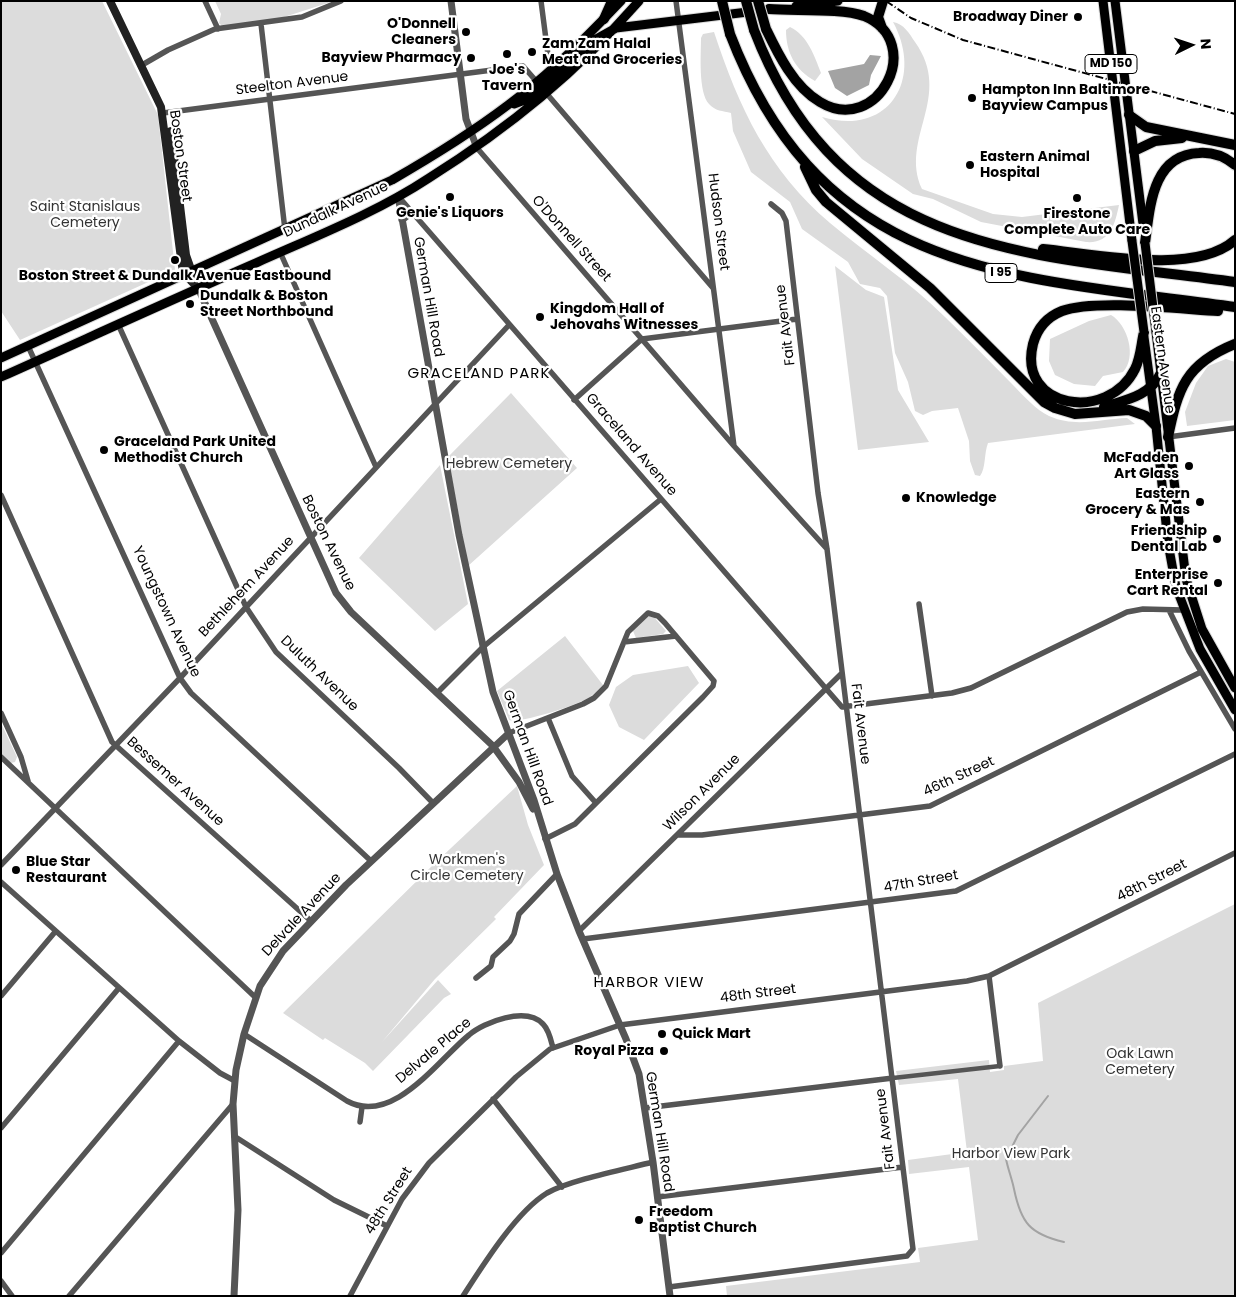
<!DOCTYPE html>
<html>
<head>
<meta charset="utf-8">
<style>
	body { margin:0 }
	#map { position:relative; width:1236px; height:1297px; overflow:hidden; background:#fff; font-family:Poppins,sans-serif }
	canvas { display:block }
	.frame { position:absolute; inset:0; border:2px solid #000; pointer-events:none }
	.north { position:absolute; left:1166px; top:20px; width:50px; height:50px; -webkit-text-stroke:4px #fff; paint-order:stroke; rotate:86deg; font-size:14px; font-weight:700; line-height:20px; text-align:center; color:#000 }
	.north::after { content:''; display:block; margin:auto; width:18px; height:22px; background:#000; clip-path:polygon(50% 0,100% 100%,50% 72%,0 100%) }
</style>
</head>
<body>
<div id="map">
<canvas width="1236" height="1297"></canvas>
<div class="frame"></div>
<div class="north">N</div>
</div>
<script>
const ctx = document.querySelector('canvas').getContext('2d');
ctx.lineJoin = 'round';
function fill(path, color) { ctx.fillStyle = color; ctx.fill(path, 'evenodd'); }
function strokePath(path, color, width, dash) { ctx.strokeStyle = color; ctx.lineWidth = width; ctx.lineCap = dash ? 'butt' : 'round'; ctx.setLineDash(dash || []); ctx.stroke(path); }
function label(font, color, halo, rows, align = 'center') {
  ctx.font = font + ' Poppins,sans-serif'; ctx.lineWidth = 4.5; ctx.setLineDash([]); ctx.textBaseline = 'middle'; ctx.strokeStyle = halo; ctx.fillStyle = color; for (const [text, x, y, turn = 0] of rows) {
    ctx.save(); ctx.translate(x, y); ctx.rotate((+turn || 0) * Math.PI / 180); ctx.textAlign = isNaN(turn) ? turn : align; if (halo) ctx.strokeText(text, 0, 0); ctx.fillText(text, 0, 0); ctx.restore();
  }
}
fill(new Path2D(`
	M1,1H102L158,115L175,270L20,340L1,311Z
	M215,1H334L281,18L222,26L219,23L221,14Z
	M893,22C904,24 909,33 915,42C954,97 899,138 922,189L993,214L1022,217L1119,205C1115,224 1110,244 1086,242L981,222L933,199L913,194L862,159L822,117C889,137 924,79 893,22Z
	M790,27C808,36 814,55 821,73L815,81C795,70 786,52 786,30Z
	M714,32C739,108 768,170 830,223C868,255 910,282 945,317C968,339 990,362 1012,384C1022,394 1036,410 1049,416C1076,428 1100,419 1127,418L1135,424L988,443C984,453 986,468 980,476L975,475L970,461L969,441L958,408L932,411L923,415L915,411L908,382L895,353L887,296L880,288L860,284L848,262L802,229L790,202L751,172L733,131L731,113C723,111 715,111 709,104C698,92 701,54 701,38L703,34Z
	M835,266L866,290L884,297L898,390L929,442L858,450Z
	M1111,315C1128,325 1137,357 1123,372L1103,376L1095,386L1074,384L1055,375L1049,361L1050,339L1089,321Z
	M1226,359L1235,362V420L1187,426L1185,412L1196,383L1208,366Z
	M511,393L577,468L468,566L448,457Z
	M440,465L468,604L435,631L359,558Z
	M649,616L654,617L666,631L663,634L636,638L633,631L642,621Z
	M565,636L603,685C598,689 594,695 588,698C578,705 519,724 509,720L497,691Z
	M688,666L699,683L644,740L619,727L609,705L616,687L633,675Z
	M1,723L17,757L15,762L11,763L1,754Z
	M517,786L528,825L544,865L494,917L496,919L435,979L382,1042L438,980L451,994L444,998L373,1071L365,1063L325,1038L323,1040L283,1013L434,864Z
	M1235,904V1296H727L726,1286L920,1262L918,1248L978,1240L969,1167L909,1174L908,1160L967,1152L958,1079L899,1085L896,1071L989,1060L990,1072L1004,1070V1066L1043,1061L1038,1003Z`), '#dcdcdc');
fill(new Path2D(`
	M870,55L881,56L871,75L869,85L847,96L835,88L828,71L864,64Z`), '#a3a3a3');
strokePath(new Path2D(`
	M1048,1096L1018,1135L1006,1159C1008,1169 1012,1179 1014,1189C1021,1223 1030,1234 1064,1242`), '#a3a3a3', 2);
const primary = new Path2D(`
	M1103,1L1132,241
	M1115,1L1144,232
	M796,6L838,1
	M514,104L522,101L531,95L591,42L616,28L756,11
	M1156,332L1186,579L1202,629L1235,688
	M1144,337L1156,426L1168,543L1176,587L1200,649L1235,710
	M1,358L392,180C432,157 471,133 508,105C549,75 586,38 621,1
	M1,377C86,339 171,300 256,263C314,237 376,213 429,178C510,127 576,73 639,1`);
const motorway = new Path2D(`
	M604,19L612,1
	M882,28L878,17L883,1
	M766,29C778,54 794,87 820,102C878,137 927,42 864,16C842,8 794,11 769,9
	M754,30C841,257 1029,254 1235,282
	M730,34C824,278 1011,276 1235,307
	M1129,115L1146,127L1235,145
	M1134,151L1155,141L1182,138
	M805,167L816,190L826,202L930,288L1044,402L1055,408L1075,414L1129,410L1146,416L1156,426
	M1145,243C1150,207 1152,155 1199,153C1213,152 1224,156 1235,165
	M1043,249C1094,254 1195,276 1235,240
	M1144,332C1141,344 1141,357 1135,369C1108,423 1017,409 1033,344C1037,329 1047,317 1062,311C1094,299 1181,309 1218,311
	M1104,407C1126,400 1150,396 1161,373
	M1168,437C1178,389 1185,364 1235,344`);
strokePath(primary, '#dbdbdb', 11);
strokePath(motorway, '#dbdbdb', 12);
strokePath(new Path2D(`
	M893,1078L1000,1066`), '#555', 4.5);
strokePath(new Path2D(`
	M205,1L218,29
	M541,1L548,55L555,65
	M676,1L734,446
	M261,24L285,230
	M142,65L168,50L215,29L302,17L341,1
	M547,94L713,288
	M163,113L523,66L537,82
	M477,148L734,446L827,549
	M398,196L842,707L952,693L971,688L1127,612L1143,609L1183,610
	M280,252L376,467
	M118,324L246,607L276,652L399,768L433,803
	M28,346L180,678L191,693L371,861
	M574,400L642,339L797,319
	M1168,437L1235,428
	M1,495L112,742L311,921
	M919,604L932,696
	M1169,610L1189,651L1235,729
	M624,642L676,636
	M438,692L483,647L661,499
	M1,713L21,757L28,781
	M548,718L572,776L596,803
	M509,733L583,704L594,698L606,686L628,632L648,613L658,616L665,623L714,681L713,686L703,697L575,824L545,839
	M1,757L255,997
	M677,835H702L930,806L1201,672
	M1,865L180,678L509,325
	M1,882L179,1041L220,1073L235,1081
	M579,931L842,673
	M583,939L956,891L1235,754
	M989,976L1000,1066
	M476,978L491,966L493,957L510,941L514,934L519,914L557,874
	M1,996L55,932
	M244,1034L347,1101C393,1126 438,1060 469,1035C484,1022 526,1006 543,1024C549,1030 551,1040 553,1048
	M493,1099L562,1187
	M645,1108L893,1078
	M360,1122L362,1107
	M1,1128L119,988
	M234,1136L334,1200L387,1226
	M657,1197L903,1167
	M1,1253L179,1041
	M1,1281L12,1296
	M669,1287L907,1256L913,1249L827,549L818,493L786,221L782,213L771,204
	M69,1296L233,1104
	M350,1296L402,1199L429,1163L516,1077L550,1049L620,1025L967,981L989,976L1235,853
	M463,1296C483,1265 516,1212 547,1193C570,1180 626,1169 653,1162`), '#555', 5.5);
strokePath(new Path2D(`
	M451,1L466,119L477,148
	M398,196L459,535L493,692L534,800L557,874L579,931L626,1039L639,1074L653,1162L670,1296
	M402,220L412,212
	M198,288L336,593L351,612L493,746L519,782L533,809
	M234,1296L238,1210L233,1104L236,1070L244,1034L260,986L283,951L346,885L509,733`), '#555', 7);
strokePath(new Path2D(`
	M110,1L161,107L182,266L185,275L198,288
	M171,131L186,255L193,275`), '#222', 8);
strokePath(primary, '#000', 9);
strokePath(motorway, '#000', 10);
strokePath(new Path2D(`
	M886,1L911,18L963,40L1235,114`), '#000', 2, [8, 2.5, 1, 2.5]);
const primaryBridge = new Path2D(`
	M1132,241L1144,332
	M1145,243L1156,332`);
const motorwayBridge = new Path2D(`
	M722,1L730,34
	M746,1L754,30
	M758,1L766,29`);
strokePath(primaryBridge, '#dbdbdb', 11, []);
strokePath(motorwayBridge, '#dbdbdb', 12, []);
strokePath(primaryBridge, '#000', 9);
strokePath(motorwayBridge, '#000', 10);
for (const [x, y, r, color] of [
	[1078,17,5,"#000"],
	[466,32,5,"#000"],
	[532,52,5,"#000"],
	[507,54,5,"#000"],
	[471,58,5,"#000"],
	[972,98,5,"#000"],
	[970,165,5,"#000"],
	[450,197,5,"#000"],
	[1077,198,5,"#000"],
	[175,260,5,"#000"],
	[190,304,5,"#000"],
	[540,317,5,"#000"],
	[104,450,5,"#000"],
	[1189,466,5,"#000"],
	[906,498,5,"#000"],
	[1200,502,5,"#000"],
	[1217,539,5,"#000"],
	[1218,583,5,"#000"],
	[16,870,5,"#000"],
	[662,1034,5,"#000"],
	[664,1051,5,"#000"],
	[639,1220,5,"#000"]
]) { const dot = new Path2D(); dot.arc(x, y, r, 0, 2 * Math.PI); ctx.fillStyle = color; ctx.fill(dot); strokePath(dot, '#fff', 2); }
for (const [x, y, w] of [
	[1111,64,52],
	[1001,273,32]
]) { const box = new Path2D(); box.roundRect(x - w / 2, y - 9.5, w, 19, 4); ctx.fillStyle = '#fff'; ctx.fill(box); strokePath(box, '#000', 1); }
label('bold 12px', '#000', null, [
	["MD 150",1111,64],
	["I 95",1001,273]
]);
label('bold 14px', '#000', '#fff', [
	["Broadway Diner",1068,17,"right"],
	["O'Donnell",456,24,"right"],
	["Cleaners",456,40,"right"],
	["Zam Zam Halal",542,44],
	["Meat and Groceries",542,60],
	["Bayview Pharmacy",461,58,"right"],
	["Joe's",507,70,"center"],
	["Tavern",507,86,"center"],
	["Hampton Inn Baltimore",982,90],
	["Bayview Campus",982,106],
	["Eastern Animal",980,157],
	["Hospital",980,173],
	["Genie's Liquors",450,213,"center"],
	["Firestone",1077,214,"center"],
	["Complete Auto Care",1077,230,"center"],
	["Boston Street & Dundalk Avenue Eastbound",175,276,"center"],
	["Dundalk & Boston",200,296],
	["Street Northbound",200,312],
	["Kingdom Hall of",550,309],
	["Jehovahs Witnesses",550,325],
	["Graceland Park United",114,442],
	["Methodist Church",114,458],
	["McFadden",1179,458,"right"],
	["Art Glass",1179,474,"right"],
	["Eastern",1190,494,"right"],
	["Grocery & Mas",1190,510,"right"],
	["Knowledge",916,498],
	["Friendship",1207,531,"right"],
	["Dental Lab",1207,547,"right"],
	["Enterprise",1208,575,"right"],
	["Cart Rental",1208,591,"right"],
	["Blue Star",26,862],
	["Restaurant",26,878],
	["Quick Mart",672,1034],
	["Royal Pizza",654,1051,"right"],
	["Freedom",649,1212],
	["Baptist Church",649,1228]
], 'left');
label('14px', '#000', '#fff', [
	["Steelton Avenue",292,84,-7],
	["Boston Street",180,156,82],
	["Dundalk Avenue",336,210,-25],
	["Hudson Street",718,222,83],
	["O'Donnell Street",571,239,48],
	["German Hill Road",428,297,80],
	["Fait Avenue",786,325,-97],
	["Eastern Avenue",1162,360,82],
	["Graceland Avenue",631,445,49],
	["Boston Avenue",328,543,64],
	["Bethlehem Avenue",247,587,-47],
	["Youngstown Avenue",166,612,65],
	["Duluth Avenue",319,674,44],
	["Fait Avenue",860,724,83],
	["German Hill Road",527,748,70],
	["46th Street",959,777,-25],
	["Bessemer Avenue",175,782,42],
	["Wilson Avenue",702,793,-45],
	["48th Street",1152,881,-27],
	["47th Street",921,882,-10],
	["Delvale Avenue",302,915,-47],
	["48th Street",758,994,-7],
	["Delvale Place",434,1051,-40],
	["Fait Avenue",886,1129,-97],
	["German Hill Road",659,1132,81],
	["48th Street",389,1201,-58]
]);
label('14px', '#333', '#fff', [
	["Saint Stanislaus",85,207],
	["Cemetery",85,223],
	["Hebrew Cemetery",509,464],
	["Workmen's",467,860],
	["Circle Cemetery",467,876],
	["Oak Lawn",1140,1054],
	["Cemetery",1140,1070],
	["Harbor View Park",1011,1154]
]);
ctx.letterSpacing = '1px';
label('15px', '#000', '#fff', [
	["GRACELAND PARK",479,374],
	["HARBOR VIEW",649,983]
]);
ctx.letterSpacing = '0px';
</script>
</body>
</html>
